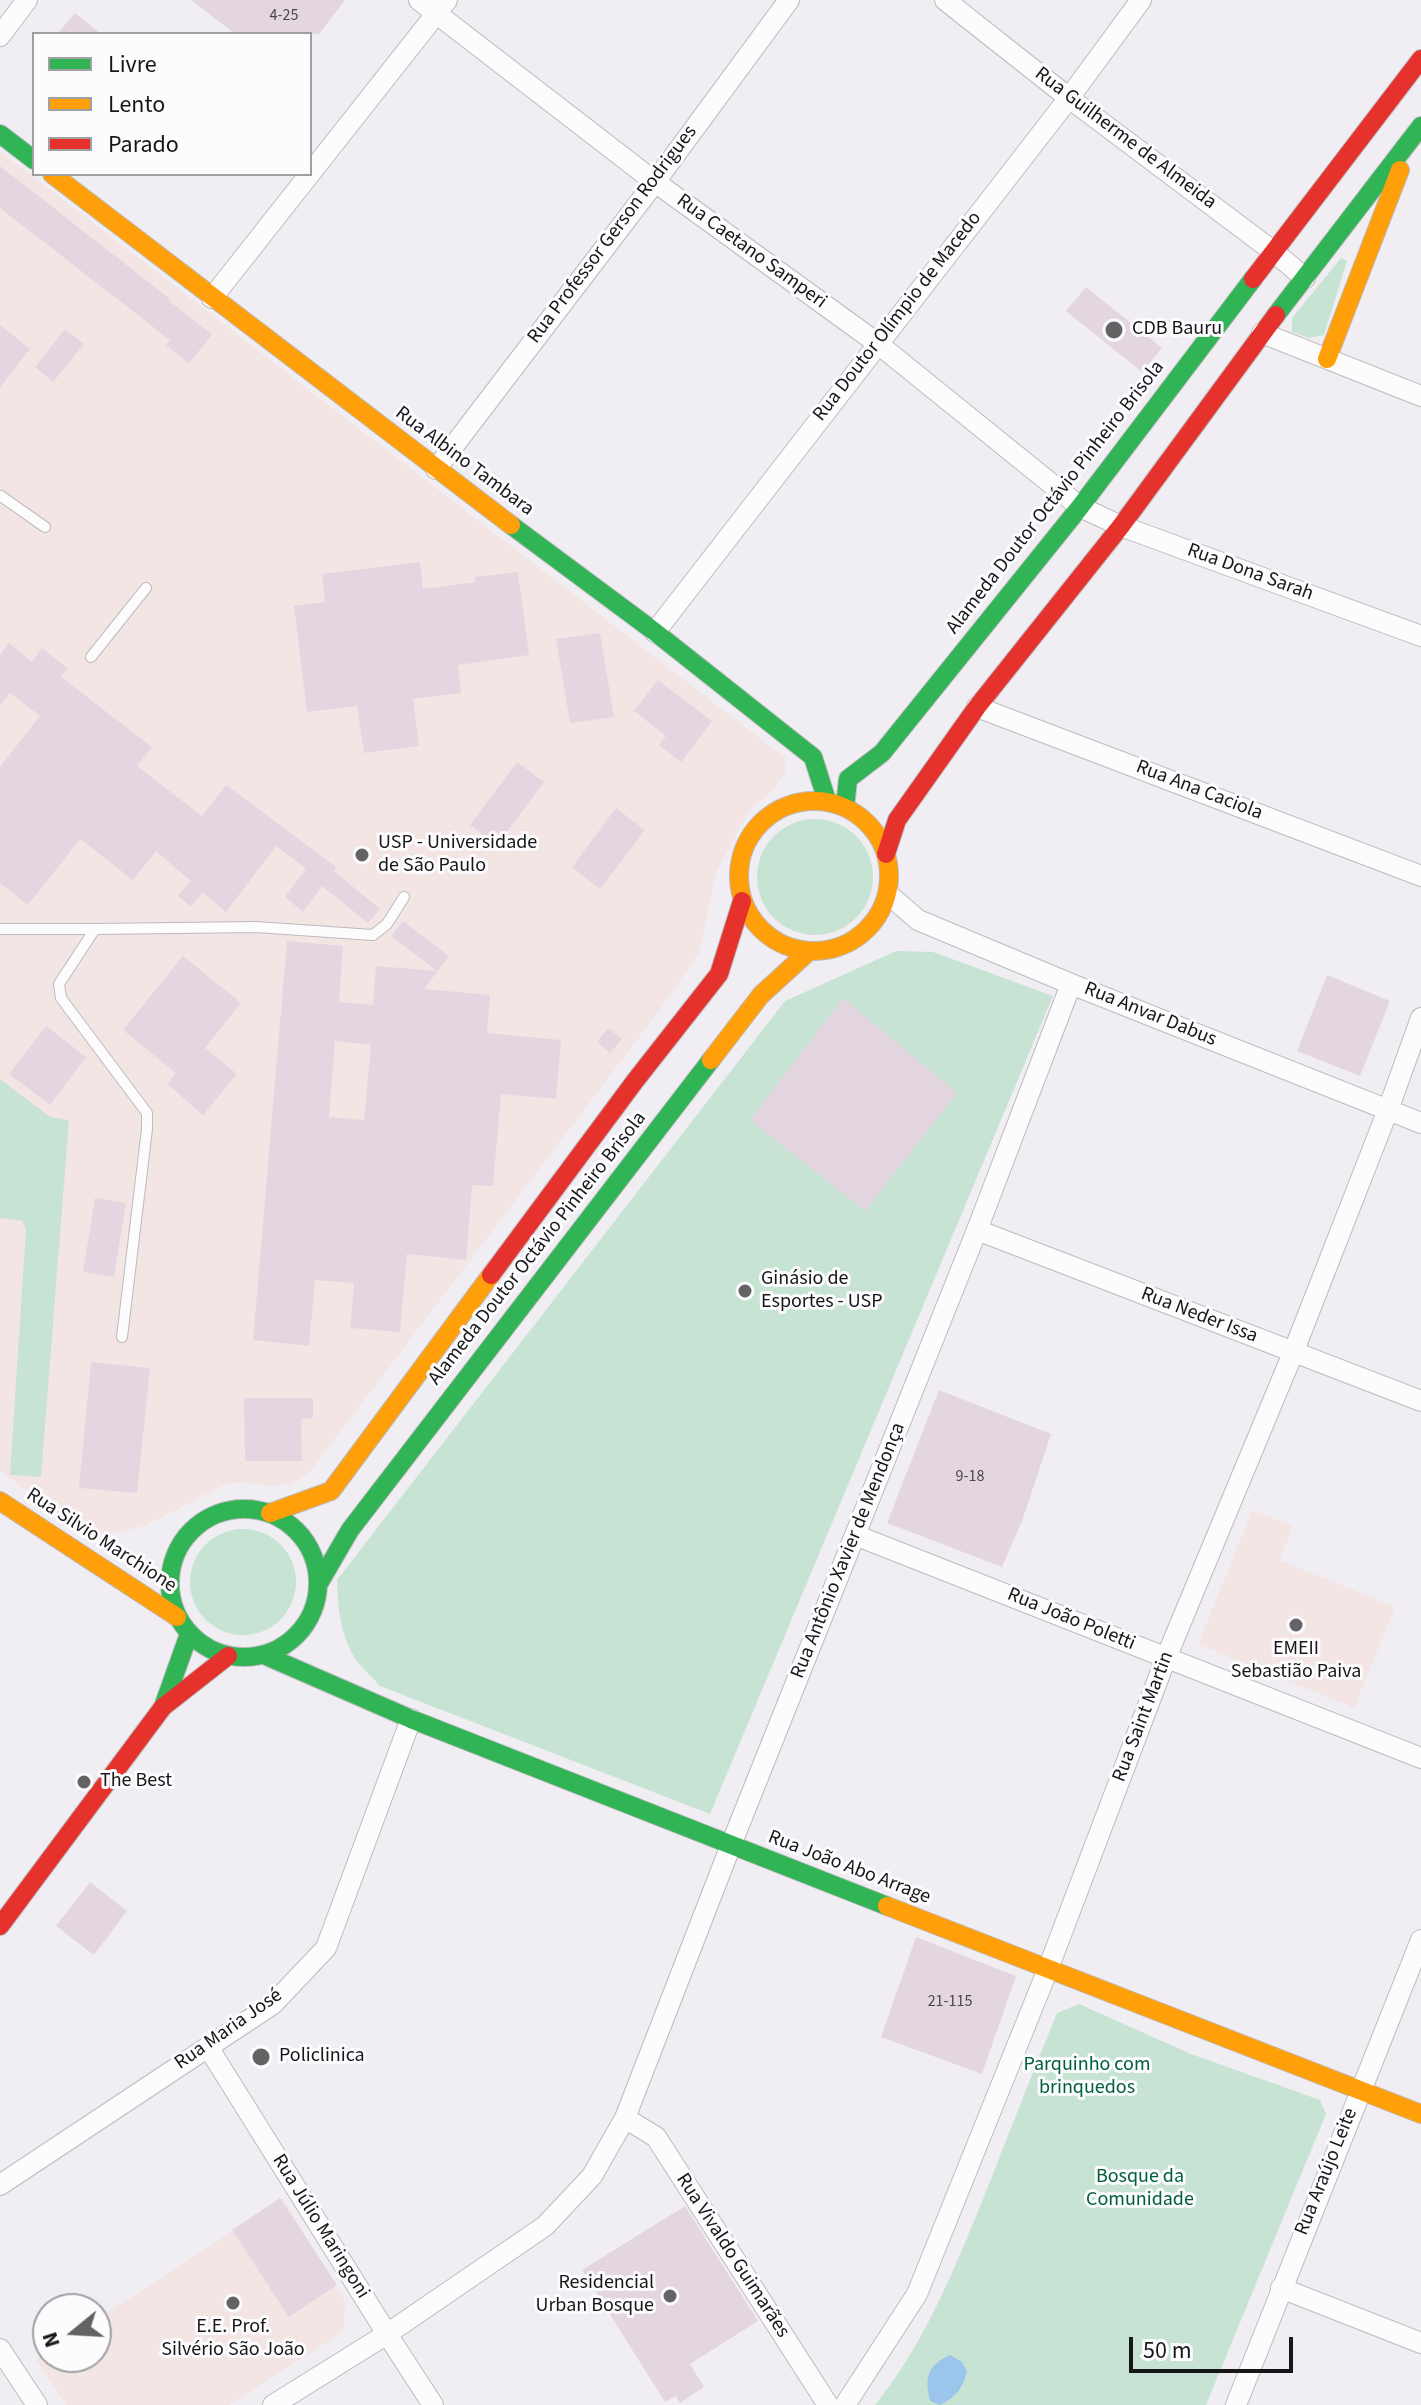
<!DOCTYPE html>
<html>
<head>
<meta charset="utf-8">
<style>
	body { margin:0 }
	#map { position:relative; width:1421px; height:2405px; overflow:hidden; background:#f0eef3; font-family:"Source Sans 3",sans-serif }
	canvas { display:block }
	.legend { position:absolute; left:32px; top:32px; width:280px; height:144px; box-sizing:border-box; background:#fcfbfe; border:2px solid #a09fa2; margin:0; padding:10px 14px; list-style:none; font-size:24px; color:#171618 }
	.legend li { display:flex; align-items:center; gap:16px; height:40px }
	.legend b { width:40px; border:2px solid #a09fa2 }
	.north { position:absolute; left:32px; top:2293px; width:80px; height:80px; box-sizing:border-box; background:#fcfbfe; border:2px solid #a09fa2; border-radius:50%; rotate:252deg; font-size:22px; font-weight:700; line-height:32px; text-align:center; color:#171618 }
	.north::after { content:''; display:block; margin:auto; width:28px; height:36px; background:#636265; clip-path:polygon(50% 0,100% 100%,50% 72%,0 100%) }
	.scale { position:absolute; left:1129px; top:2337px; width:164px; height:36px; box-sizing:border-box; border:4px solid #171618; border-top:0; padding-left:10px; font-size:24px; line-height:28px; white-space:nowrap; color:#171618; -webkit-text-stroke:6px #fcfbfe; paint-order:stroke }
</style>
</head>
<body>
<div id="map">
<canvas width="1421" height="2405"></canvas>
<ul class="legend">
<li><b style="height:10px;background:#30b455"></b>Livre</li>
<li><b style="height:10px;background:#ff9f0a"></b>Lento</li>
<li><b style="height:10px;background:#e5322d"></b>Parado</li>
</ul>
<div class="north">N</div>
<div class="scale">50 m</div>
</div>
<script>
const ctx = document.querySelector('canvas').getContext('2d');
ctx.lineJoin = 'round';
function fill(path, color) { ctx.fillStyle = color; ctx.fill(path, 'evenodd'); }
function strokePath(path, color, width, dash) { ctx.strokeStyle = color; ctx.lineWidth = width; ctx.lineCap = dash ? 'butt' : 'round'; ctx.setLineDash(dash || []); ctx.stroke(path); }
function label(font, color, halo, rows, align = 'center') {
  ctx.font = font + ' "Source Sans 3",sans-serif'; ctx.lineWidth = 6; ctx.setLineDash([]); ctx.textBaseline = 'middle'; ctx.strokeStyle = halo; ctx.fillStyle = color; for (const [text, x, y, turn = 0] of rows) {
    ctx.save(); ctx.translate(x, y); ctx.rotate((+turn || 0) * Math.PI / 180); ctx.textAlign = isNaN(turn) ? turn : align; if (halo) ctx.strokeText(text, 0, 0); ctx.fillText(text, 0, 0); ctx.restore();
  }
}
fill(new Path2D(`
	M0,151L784,757L786,772L773,790L750,810L717,870L699,953L659,1011L309,1473L291,1484L269,1486L246,1482L226,1484L145,1526L99,1537L67,1521L0,1471Z
	M1252,1510L1293,1526L1280,1560L1395,1607L1354,1708L1198,1644Z
	M283,2198L343,2298L345,2307L344,2326L340,2334L229,2405H66L36,2359L48,2351V2357H96V2320Z`), '#f4e5e5');
fill(new Path2D(`
	M1341,258L1347,261L1324,335L1309,338L1292,332V318Z
	M757 877a58 58 0 1 1 116 0a58 58 0 1 1-116 0Z
	M896,951L933,952L1053,996L710,1814L380,1686C372,1677 361,1667 354,1657C340,1633 338,1607 337,1580L785,1001Z
	M0,1079L50,1117L69,1120L41,1477L10,1475L26,1228L22,1221L0,1218Z
	M190 1582a53 53 0 1 1 106 0a53 53 0 1 1-106 0Z
	M1079,2004L1191,2054L1320,2100L1326,2114L1206,2405H875C926,2342 957,2263 987,2189C1010,2130 1033,2072 1057,2013Z`), '#c7e3d3');
fill(new Path2D(`
	M950,2355L962,2362L967,2372C962,2389 956,2397 940,2405L930,2401C924,2377 928,2365 950,2355Z`), '#9cc5eb');
fill(new Path2D(`
	M191,0H345L319,34H235Z
	M75,13L101,34H57Z
	M0,166L170,299L168,300L212,335L189,363L166,345L170,340L0,208Z
	M1086,287L1162,348L1142,372L1066,311Z
	M0,325L30,349L0,387Z
	M65,329L84,344L53,382L35,367Z
	M420,562L423,589L476,582L475,577L518,572L529,655L458,665L461,693L413,699L419,746L364,753L357,706L307,712L294,606L325,602L322,574Z
	M600,633L614,717L570,723L556,639Z
	M9,643L32,662L42,648L68,669L61,677L152,747L137,766L202,816L226,785L336,867L334,871L380,909L368,923L322,886L303,912L285,897L306,869L276,846L226,912L203,892L191,907L178,896L191,881L156,851L133,880L80,839L28,905L0,883V767L40,716L10,693L0,706V655Z
	M658,680L712,721L681,762L659,745L666,736L634,711Z
	M517,762L544,782L503,837L494,830L488,838L470,825Z
	M616,808L645,830L600,889L572,867Z
	M403,921L449,956L424,989L490,995L487,1033L561,1040L556,1099L501,1094L493,1186L472,1185L466,1260L407,1254L400,1332L350,1328L354,1283L315,1280L309,1346L253,1340L287,941L343,946L339,1002L373,1005L376,966L437,971L391,936ZM335,1041L371,1045L364,1120L329,1117Z
	M183,956L241,1003L205,1048L237,1074L203,1115L167,1084L176,1073L123,1030Z
	M1327,975L1390,1001L1360,1076L1297,1051Z
	M843,998L957,1093L865,1211L750,1120Z
	M46,1026L86,1057L50,1105L9,1074Z
	M608,1028L622,1039L610,1053L597,1042Z
	M95,1198L126,1203L114,1277L83,1272Z
	M91,1362L150,1368L137,1493L79,1488Z
	M939,1390L1051,1434L1022,1521L1002,1567L887,1523Z
	M244,1398H313V1418L301,1419L302,1461H245Z
	M90,1882L127,1911L94,1955L56,1926Z
	M916,1937L1016,1976L982,2074L881,2037Z
	M280,2198L337,2285L289,2317L232,2230Z
	M685,2206L758,2321L690,2364L704,2387L680,2403L676,2396L665,2402L582,2270Z`), '#e4d6e1');
const lane = new Path2D(`
	M1,496L45,527
	M91,657L146,588
	M0,929H95
	M122,1337L147,1129V1113L61,998L59,984L95,929L256,927L373,935L387,924L404,897`);
const street = new Path2D(`
	M419,0L655,182L877,343L1080,507L1121,526L1421,636
	M945,0L1069,98L1274,252L1305,278
	M0,36L27,0
	M212,298L447,0
	M1262,333L1421,396
	M436,469L655,182L789,0
	M655,632L1069,98L1141,0
	M977,707L1421,876
	M888,894L918,920L1071,984L1421,1123
	M977,1230L1421,1401
	M855,1535L1421,1758
	M208,2047L387,2334L433,2405
	M625,2118L656,2137L828,2405
	M0,2185L273,2004L326,1948L411,1719
	M1281,2288L1421,2343
	M0,2349L37,2405
	M273,2405L387,2334L545,2226L592,2176L625,2118L731,1845L977,1230L1071,984
	M845,2405L917,2294L1048,1969L1166,1658L1293,1353L1388,1110L1421,1018
	M1236,2405L1421,1940`);
const fast = new Path2D(`
	M0,134L34,160
	M1276,315L1421,126
	M511,525L655,632L813,757L827,801
	M845,807L848,779L882,753L1080,507L1253,279
	M170 1583a74 74 0 1 1 148 0a74 74 0 1 1-148 0Z
	M318,1585L350,1530L711,1060
	M264,1655L411,1719L887,1906
	M163,1707L189,1634`);
const slow = new Path2D(`
	M52,174L511,525
	M1327,359L1400,170
	M739 876a75 75 0 1 1 150 0a75 75 0 1 1-150 0Z
	M711,1060L761,995L808,952
	M0,1501L177,1617
	M270,1513L331,1491L491,1275
	M887,1906L1421,2114`);
const jam = new Path2D(`
	M1253,279L1421,59
	M886,854L897,820L977,707L1121,526L1276,315
	M491,1275L635,1081L719,974L742,901
	M0,1926L163,1707L228,1656`);
strokePath(lane, '#bcbabe', 12);
strokePath(street, '#bcbabe', 22);
strokePath(fast, '#bcbabe', 20);
strokePath(slow, '#bcbabe', 20);
strokePath(jam, '#bcbabe', 20);
strokePath(lane, '#fdfcfd', 10);
strokePath(street, '#fdfcfd', 20);
strokePath(fast, '#30b455', 18);
strokePath(slow, '#ff9f0a', 18);
strokePath(jam, '#e5322d', 18);
for (const [x, y, r, color] of [
	[1114,330,10,"#636265"],
	[362,855,8,"#636265"],
	[745,1291,8,"#636265"],
	[1296,1625,8,"#636265"],
	[84,1782,8,"#636265"],
	[261,2057,10,"#636265"],
	[670,2296,8,"#636265"],
	[233,2303,8,"#636265"]
]) { const dot = new Path2D(); dot.arc(x, y, r, 0, 2 * Math.PI); ctx.fillStyle = color; ctx.fill(dot); strokePath(dot, '#fcfbfe', 3); }
label('16px', '#4a464a', null, [
	["4-25",284,16],
	["9-18",970,1477],
	["21-115",950,2002]
]);
label('20px', '#171618', '#fcfbfe', [
	["Rua Guilherme de Almeida",1125,139,37],
	["Rua Professor Gerson Rodrigues",613,235,-53],
	["Rua Caetano Samperi",751,252,36],
	["Rua Doutor Olímpio de Macedo",898,317,-52],
	["Rua Albino Tambara",464,462,37],
	["Alameda Doutor Octávio Pinheiro Brisola",1056,498,-52],
	["Rua Dona Sarah",1250,573,20],
	["Rua Ana Caciola",1199,791,21],
	["Rua Anvar Dabus",1150,1015,22],
	["Alameda Doutor Octávio Pinheiro Brisola",538,1249,-52],
	["Rua Neder Issa",1199,1316,21],
	["Rua Silvio Marchione",101,1541,33],
	["Rua Antônio Xavier de Mendonça",849,1551,-68],
	["Rua João Poletti",1071,1620,22],
	["Rua Saint Martin",1144,1717,-69],
	["Rua João Abo Arrage",849,1868,21],
	["Rua Maria José",229,2030,-35],
	["Rua Araújo Leite",1327,2172,-68],
	["Rua Júlio Maringoni",320,2227,58],
	["Rua Vivaldo Guimarães",732,2256,57]
]);
label('20px', '#171618', '#fcfbfe', [
	["CDB Bauru",1132,330],
	["USP - Universidade",378,844],
	["de São Paulo",378,867],
	["Ginásio de",761,1280],
	["Esportes - USP",761,1303],
	["EMEII",1296,1650,"center"],
	["Sebastião Paiva",1296,1673,"center"],
	["The Best",100,1782],
	["Policlinica",279,2057],
	["Residencial",654,2284,"right"],
	["Urban Bosque",654,2307,"right"],
	["E.E. Prof.",233,2328,"center"],
	["Silvério São João",233,2351,"center"]
], 'left');
label('20px', '#006039', '#fcfbfe', [
	["Parquinho com",1087,2066],
	["brinquedos",1087,2089],
	["Bosque da",1140,2178],
	["Comunidade",1140,2201]
]);
</script>
</body>
</html>
